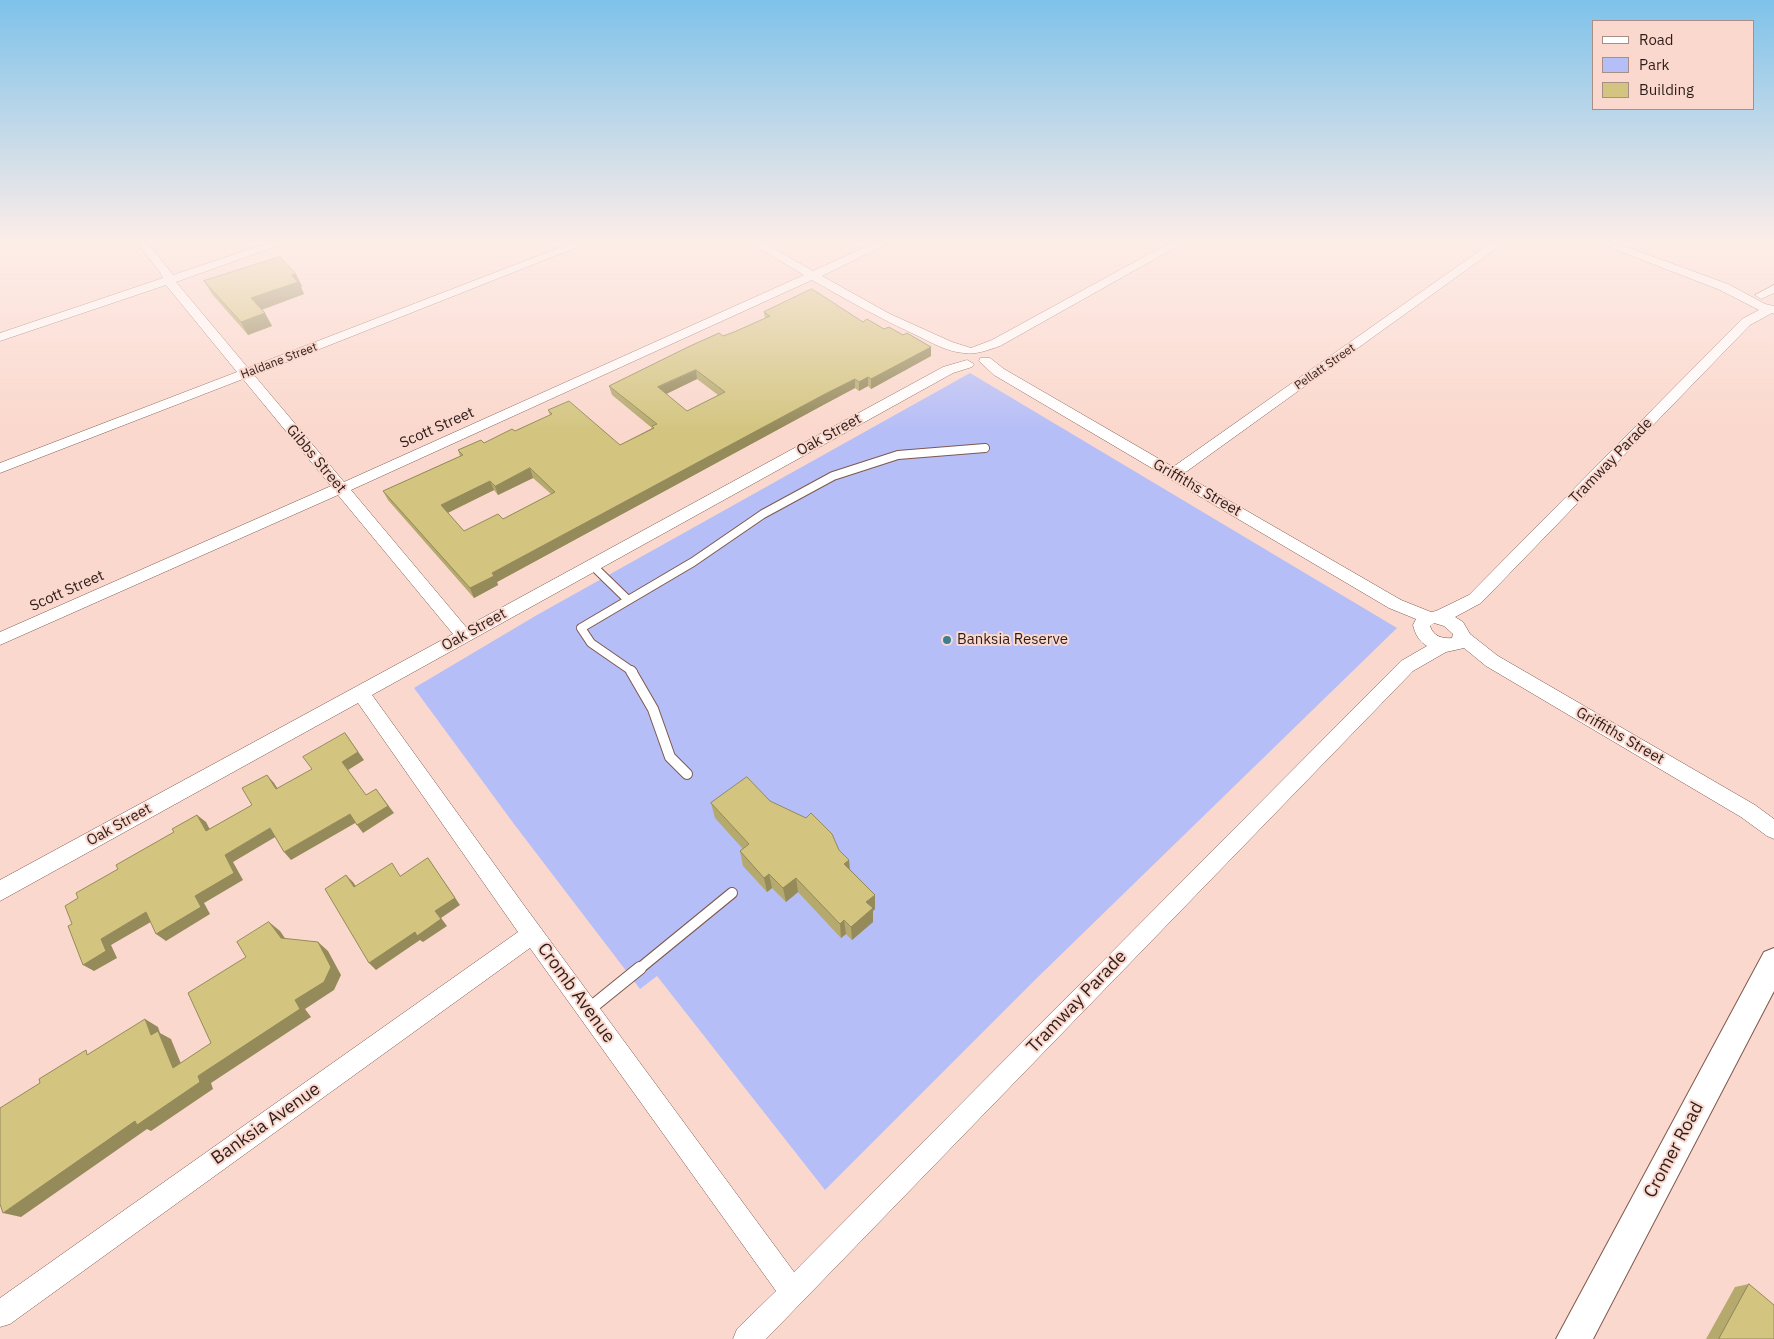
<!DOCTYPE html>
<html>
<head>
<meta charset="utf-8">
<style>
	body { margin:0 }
	#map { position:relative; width:1774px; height:1339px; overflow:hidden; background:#fbd8cd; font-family:"IBM Plex Sans",sans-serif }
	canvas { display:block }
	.legend { position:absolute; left:1592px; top:20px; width:162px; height:90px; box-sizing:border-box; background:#fbd8cd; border:1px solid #a98e85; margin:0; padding:6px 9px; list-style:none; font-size:15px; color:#2e1e1a }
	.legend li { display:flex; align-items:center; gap:10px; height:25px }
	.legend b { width:25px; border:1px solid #a98e85 }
</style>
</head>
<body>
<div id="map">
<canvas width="1774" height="1339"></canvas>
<ul class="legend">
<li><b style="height:6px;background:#fff"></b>Road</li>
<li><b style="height:14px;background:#b5bef7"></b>Park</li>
<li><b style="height:14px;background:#d3c580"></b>Building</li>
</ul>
</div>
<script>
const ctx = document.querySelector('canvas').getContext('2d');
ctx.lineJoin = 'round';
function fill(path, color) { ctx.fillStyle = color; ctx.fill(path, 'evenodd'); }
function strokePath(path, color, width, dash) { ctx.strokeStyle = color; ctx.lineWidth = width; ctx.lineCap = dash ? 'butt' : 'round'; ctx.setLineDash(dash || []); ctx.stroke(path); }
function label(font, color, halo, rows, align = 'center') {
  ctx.font = font + ' "IBM Plex Sans",sans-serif'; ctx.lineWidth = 4; ctx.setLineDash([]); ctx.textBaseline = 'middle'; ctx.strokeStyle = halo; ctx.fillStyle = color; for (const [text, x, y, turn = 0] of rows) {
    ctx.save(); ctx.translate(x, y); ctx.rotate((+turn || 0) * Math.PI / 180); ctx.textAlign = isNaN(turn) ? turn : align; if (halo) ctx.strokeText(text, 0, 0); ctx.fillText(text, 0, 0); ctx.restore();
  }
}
fill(new Path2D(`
	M970,373L1397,628L1039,976L825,1190L657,976L640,989L514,824L414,688L537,615Z`), '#b5bef7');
const serviceFar2 = new Path2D(`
	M592,565L628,600
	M633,672L591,643L581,628L693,562L763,514L833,476L898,455L985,448`);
const serviceFar1 = new Path2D(`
	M631,671L653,709L670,757L687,774
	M639,969L732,893`);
const service = new Path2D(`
	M588,1010L640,968`);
const minor = new Path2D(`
	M136,242H147L173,275L271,242H288L176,282L248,368L574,242H590L254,375L344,482L804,275L749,242H763L813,271L876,242H891L822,276L890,314L952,342L971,348L992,340L1171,242H1185L1000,346C988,350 976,355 964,353C948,352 932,343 918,336C881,319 847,300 812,280L351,490L466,627L943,367L967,360L974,364L972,367L953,373L372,695L523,904L794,1272L1401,661L1427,646C1419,641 1415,634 1413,625L1416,619L1389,608L994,375L979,361L980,358H990L1004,369L1173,467L1492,242H1505L1183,474L1401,600L1431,612L1436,611L1469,595L1742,319L1759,310L1720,290L1596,242H1613L1728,284L1765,304L1774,306V314L1772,313L1750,325L1481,603L1455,617L1463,622L1470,634L1498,656L1755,805L1774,819V839L1767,836L1741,817L1486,666L1464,648L1446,652L1413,671L766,1339H733L737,1329L776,1291L530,948L10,1324L0,1327V1298L518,932L358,703L0,901V880L453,634L338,495L0,645V632L331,486L243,379L0,473V463L237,372L166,285L0,341V333L163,278L160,272ZM1434,623L1444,626L1453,634L1452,638C1442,639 1433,636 1430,626Z
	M1774,285V293L1761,299L1755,295Z`);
const tertiary = new Path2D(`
	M1774,948V991L1593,1339H1556L1764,952Z`);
strokePath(serviceFar2, '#7e584d', 10);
strokePath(serviceFar1, '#7e584d', 12);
strokePath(service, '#7e584d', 14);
strokePath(minor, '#7e584d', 1);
strokePath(tertiary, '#7e584d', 2);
strokePath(serviceFar2, '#fff', 8);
strokePath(serviceFar1, '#fff', 10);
strokePath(service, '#fff', 12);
fill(minor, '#fff');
fill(tertiary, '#fff');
fill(new Path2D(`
	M204,281L302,286L301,287L304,294L262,310L272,326L248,335L212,294Z
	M764,312L863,322L884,329L903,335L931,347V356L871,389L868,386L859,391L855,388L825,404L497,582L498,585L474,598L388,500L383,491L460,456L458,450L484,443L515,431L550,415L548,410L620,445L652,428L612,395L609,386L765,319ZM697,379L718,395L687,411L666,394ZM533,478L551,494L503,519L464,531L448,513L494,490L498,495Z
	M770,801L839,850L849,860L850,869L875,895V909L873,911V922L852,940L846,934L841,938L798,892L786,902L772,888L767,892L743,866L740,851L743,849L715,818L711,803Z
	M1749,1284L1774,1339H1706L1735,1287Z`), '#b5a96e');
fill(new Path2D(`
	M296,274L302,286L301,287L304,294L258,311L251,298L291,275Z
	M265,313L272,326L248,335L241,322Z
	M931,347V356L871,389V379Z
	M696,370L697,379L660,397L658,387Z
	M868,377V386L859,391V382Z
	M855,379V388L825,404L497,582L498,585L474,598L470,588L492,573L825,394Z
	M530,468L533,478L498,495L495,486Z
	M490,481L494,490L445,514L441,505Z
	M345,733L364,760L348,770L372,803L342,762Z
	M267,775L274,783L283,797L276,789Z
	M376,789L394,813L363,833L357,825Z
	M350,814L357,822L291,860L284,852Z
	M197,815L206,822L215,839L206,831Z
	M270,828L277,836L233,862L243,880L204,903L210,914L166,941L156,934L195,896L225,855Z
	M428,858L460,905L441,918L447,926L423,942L420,940L376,970L369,963Z
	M849,860L850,875L844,864Z
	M769,874L772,888L767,892L764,878Z
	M346,875L353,882L361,894L354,887Z
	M796,878L798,892L786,902L783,888Z
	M875,895V909L873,911V922L852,940L851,927L866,902Z
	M146,912L156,919L111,945L117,958L94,971L83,965L101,939Z
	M844,920L846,934L841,938L840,924Z
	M269,922L280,931L291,947L281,938Z
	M318,942L328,951L341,975L334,990L305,1009L311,1017L211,1083L213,1089L151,1131L147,1129L21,1217L3,1213L198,1076L295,1000Z
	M145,1019L158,1027L160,1033L171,1039L186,1076L173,1068L151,1035Z`), '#948a5a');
const building = new Path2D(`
	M280,257L296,274L291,275L298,282L251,298L265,313L241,322L204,281Z
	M812,289L863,322L867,319L884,329L889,327L903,335L907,333L912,336L931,347L871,379L868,377L859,382L855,379L825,394L492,573L494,576L470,588L383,491L463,455L458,450L481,440L484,443L512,429L515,431L552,414L548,410L569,401L620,445L654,428L652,426L657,424L609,386L688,347L719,333L723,336L734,332L770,316L764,312ZM696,370L725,392L687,411L658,387ZM530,468L555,492L503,519L498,514L464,531L441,505L490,481L495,486Z
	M345,733L358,752L342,762L366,795L376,789L388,806L357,825L350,814L284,852L270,828L225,855L234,873L195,896L201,907L156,934L146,912L101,939L106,951L83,965L68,926L72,924L65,906L78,898L76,893L118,869L116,865L174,832L172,829L197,815L206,831L252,805L242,788L267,775L276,789L312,769L303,757Z
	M747,777L770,801L806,818L811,813L832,834L839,850L849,860L844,864L875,895L866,902L873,908L851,927L844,920L840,924L796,878L783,888L769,874L764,878L740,851L749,844L711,803Z
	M428,858L455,898L435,911L441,919L417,936L415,932L369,963L325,889L346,875L354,887L392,863L400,876Z
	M269,922L281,938L318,942L331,967L324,982L295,1000L300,1009L198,1076L200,1082L137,1125L135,1121L3,1213L0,1204V1108L40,1083L39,1079L86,1050L87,1055L145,1019L151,1035L158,1031L173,1068L211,1043L188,993L246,957L237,942Z
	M1749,1284L1774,1305V1339H1719Z`);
fill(building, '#d3c580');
strokePath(building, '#948a5a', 1);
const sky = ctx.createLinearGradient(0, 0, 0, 430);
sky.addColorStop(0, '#7ec2ea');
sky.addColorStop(0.56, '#fdede8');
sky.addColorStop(1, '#fdede800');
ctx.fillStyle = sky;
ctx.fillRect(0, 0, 1774, 430);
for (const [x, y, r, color] of [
	[947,640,5,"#3e8091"]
]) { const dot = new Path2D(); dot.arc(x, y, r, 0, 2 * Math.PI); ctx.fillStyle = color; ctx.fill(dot); strokePath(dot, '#fbd8cd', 2); }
label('12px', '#2e1e1a', '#fbd8cd', [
	["Haldane Street",279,361,-21],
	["Pellatt Street",1325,367,-35]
]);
label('15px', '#2e1e1a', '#fbd8cd', [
	["Scott Street",437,428,-24],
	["Oak Street",829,435,-29],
	["Gibbs Street",316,459,50],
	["Tramway Parade",1611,461,-46],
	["Griffiths Street",1197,488,30],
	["Scott Street",67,591,-24],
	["Oak Street",474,630,-29],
	["Griffiths Street",1620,736,30],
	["Oak Street",119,825,-29]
]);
label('15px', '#2e1e1a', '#fbd8cd', [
	["Banksia Reserve",957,640]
], 'left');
label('18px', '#2e1e1a', '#fbd8cd', [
	["Cromb Avenue",576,993,54],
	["Tramway Parade",1077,1002,-46],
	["Banksia Avenue",266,1124,-35],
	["Cromer Road",1674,1150,-62]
]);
</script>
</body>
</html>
